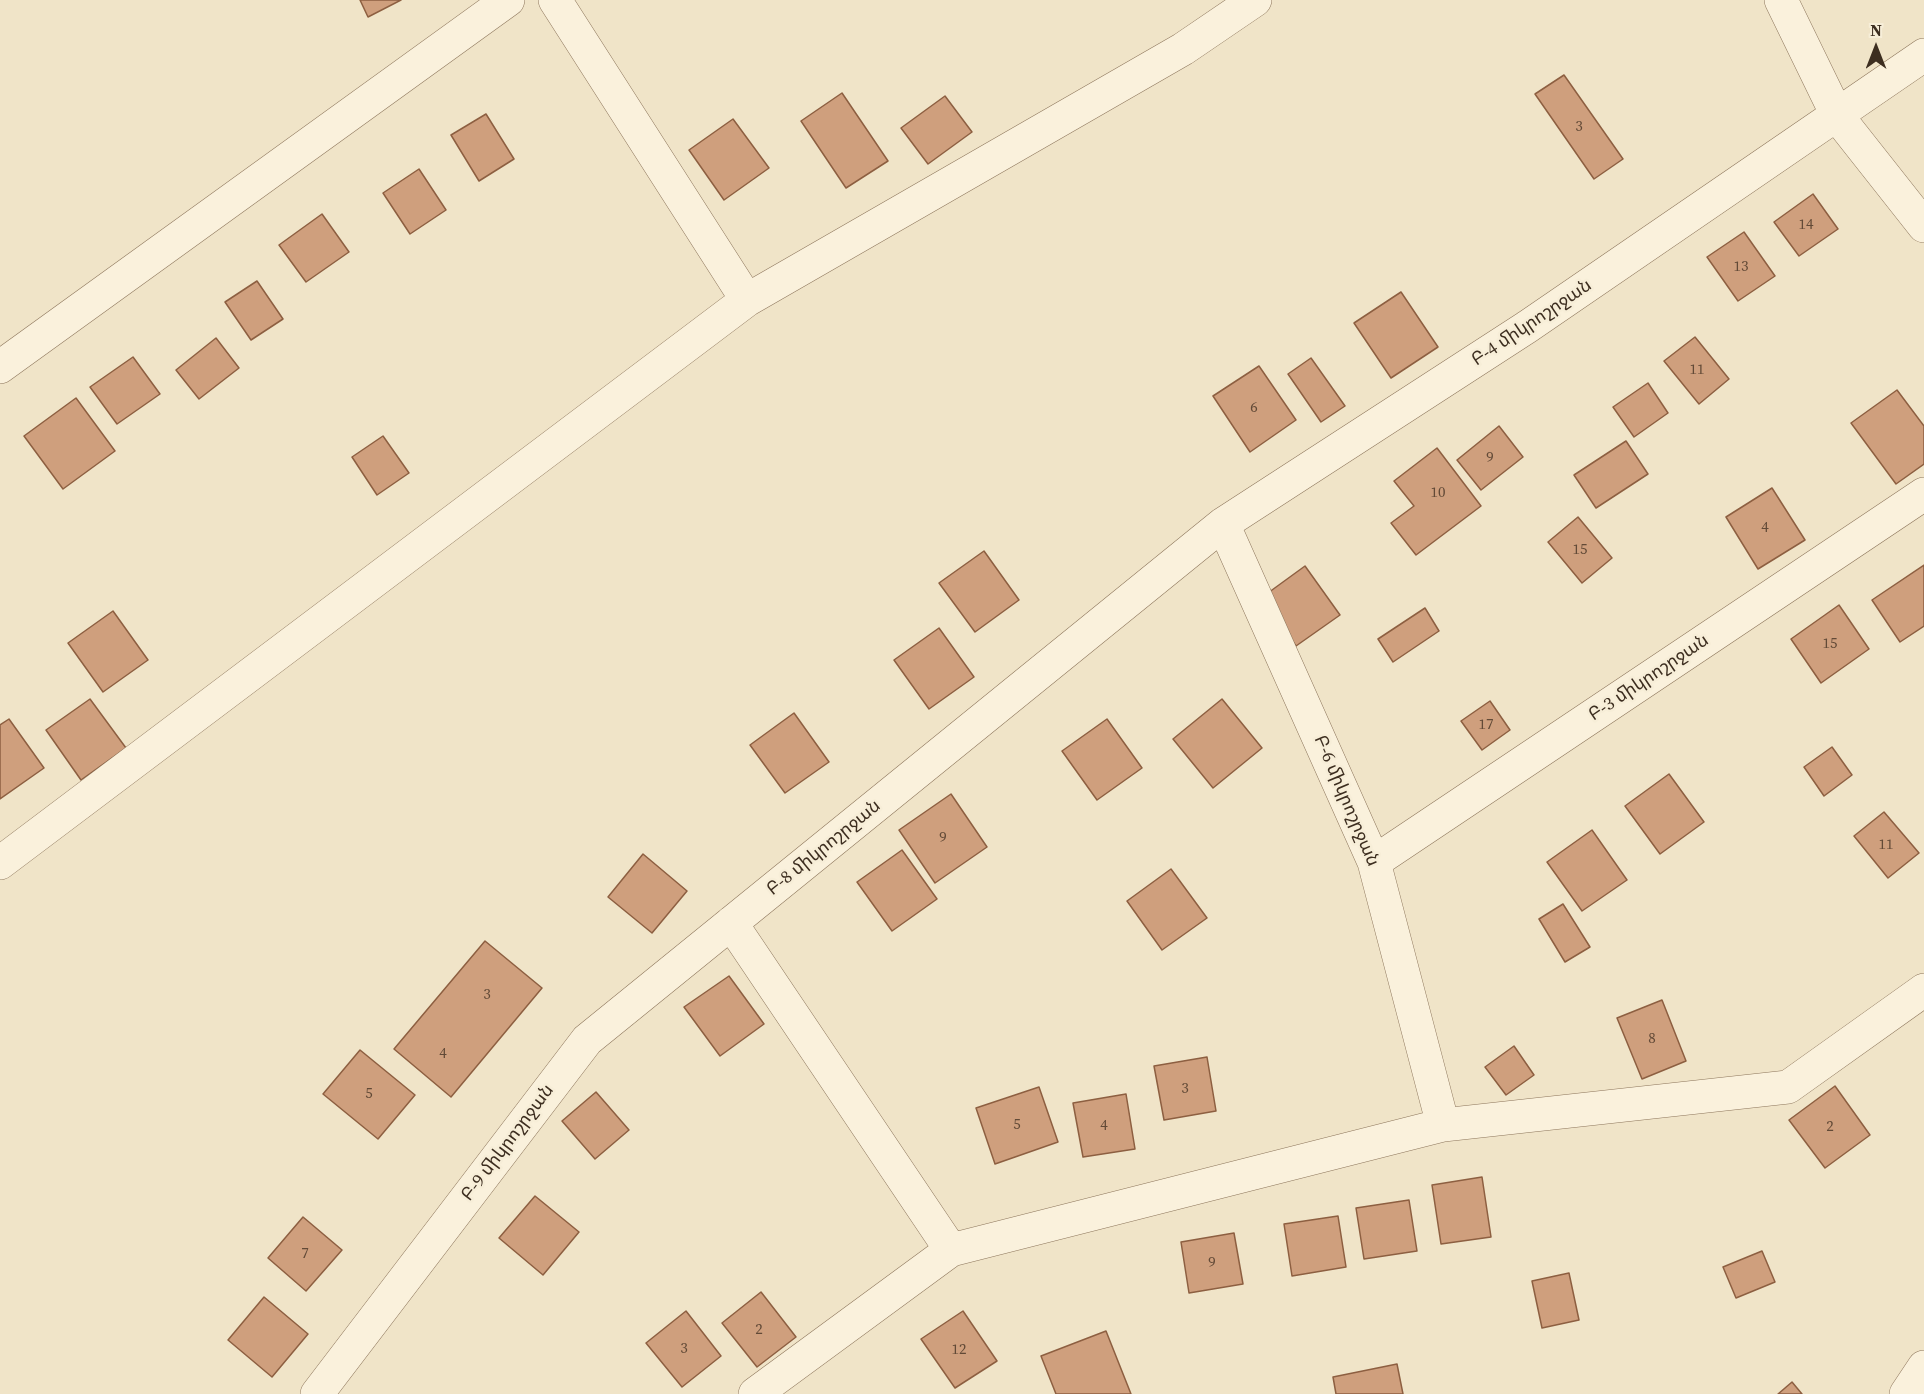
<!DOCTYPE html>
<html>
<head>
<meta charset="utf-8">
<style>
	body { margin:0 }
	#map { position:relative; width:1924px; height:1394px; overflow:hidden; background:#f0e4c8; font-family:"Source Serif 4",serif }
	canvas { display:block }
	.north { position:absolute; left:1846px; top:18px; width:60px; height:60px; -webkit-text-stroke:4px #f7eed8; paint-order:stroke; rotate:0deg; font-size:16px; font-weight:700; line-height:24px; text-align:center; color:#3d2e20 }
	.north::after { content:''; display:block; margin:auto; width:21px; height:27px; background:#3d2e20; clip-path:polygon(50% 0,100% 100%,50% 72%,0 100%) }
</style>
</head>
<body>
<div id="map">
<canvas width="1924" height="1394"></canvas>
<div class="north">N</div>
</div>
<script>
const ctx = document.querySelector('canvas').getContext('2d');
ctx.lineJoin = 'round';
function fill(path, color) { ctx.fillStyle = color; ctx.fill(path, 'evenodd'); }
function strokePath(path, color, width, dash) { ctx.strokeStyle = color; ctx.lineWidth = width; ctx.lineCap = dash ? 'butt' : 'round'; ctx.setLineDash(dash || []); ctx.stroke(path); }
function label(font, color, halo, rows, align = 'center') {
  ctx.font = font + ' "Source Serif 4","Noto Sans Armenian",serif'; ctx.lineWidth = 5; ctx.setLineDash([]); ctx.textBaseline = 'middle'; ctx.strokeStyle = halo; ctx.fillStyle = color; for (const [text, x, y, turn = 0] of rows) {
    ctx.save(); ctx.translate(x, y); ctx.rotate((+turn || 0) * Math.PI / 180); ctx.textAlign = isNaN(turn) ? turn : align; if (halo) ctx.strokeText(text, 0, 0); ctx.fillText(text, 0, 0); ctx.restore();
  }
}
const building = new Path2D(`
	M360,0H401L368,17Z
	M1564,75L1623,159L1594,179L1535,94Z
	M842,93L888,161L846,188L801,121Z
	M945,96L972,132L928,164L901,128Z
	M486,114L514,159L479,181L451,135Z
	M733,119L769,168L724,200L689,150Z
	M419,169L446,210L410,234L383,193Z
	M1813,194L1838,229L1799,256L1774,222Z
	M322,214L349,252L306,282L279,245Z
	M1744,232L1775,276L1738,301L1707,257Z
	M257,281L283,319L251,340L225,302Z
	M1401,292L1438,347L1391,378L1354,323Z
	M1695,337L1729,379L1699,404L1664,361Z
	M216,338L239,368L199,399L176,370Z
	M133,357L160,394L117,424L90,387Z
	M1311,358L1345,406L1321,422L1288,374Z
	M1259,366L1296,420L1250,452L1213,396Z
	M1648,383L1668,413L1634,437L1613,407Z
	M1897,390L1924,426V464L1896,484L1851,423Z
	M76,398L115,451L63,489L24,436Z
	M1499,426L1523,457L1481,490L1457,460Z
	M383,436L409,473L377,495L352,457Z
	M1626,441L1648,474L1596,508L1574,475Z
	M1437,448L1481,506L1416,555L1391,523L1414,506L1394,481Z
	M1772,488L1805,540L1758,569L1726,517Z
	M1578,517L1612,558L1582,583L1548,542Z
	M984,551L1019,600L975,632L939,583Z
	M1924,565V626L1900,642L1872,600Z
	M1305,566L1340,615L1296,646L1261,598Z
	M1839,605L1869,649L1821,683L1791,639Z
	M1425,608L1439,631L1393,662L1378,639Z
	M113,611L148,660L103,692L68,643Z
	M939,628L974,677L929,709L894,660Z
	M90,699L126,748L81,780L46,730Z
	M1222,699L1262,748L1213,788L1173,739Z
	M1490,701L1510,730L1482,750L1461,721Z
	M794,713L829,762L785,793L750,745Z
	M9,719L44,768L0,799V725Z
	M1107,719L1142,768L1097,800L1062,751Z
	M1832,747L1852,775L1824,796L1804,767Z
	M1669,774L1704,822L1660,854L1625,806Z
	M951,794L987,847L935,883L899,830Z
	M1884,812L1919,853L1888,878L1854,836Z
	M1592,830L1627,880L1582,911L1547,862Z
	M902,850L937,899L892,931L857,882Z
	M643,854L687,891L652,933L608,897Z
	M1171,869L1207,918L1162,950L1127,901Z
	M1563,904L1590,947L1565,962L1539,919Z
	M485,941L542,988L451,1097L394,1049Z
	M729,976L764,1024L720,1056L684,1007Z
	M1662,1000L1686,1061L1642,1079L1617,1018Z
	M1514,1046L1534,1075L1506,1095L1485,1067Z
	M360,1050L415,1095L378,1139L323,1094Z
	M1207,1057L1216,1111L1164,1120L1154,1066Z
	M1835,1086L1870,1135L1825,1168L1789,1120Z
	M1039,1087L1058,1142L995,1164L976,1108Z
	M596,1092L629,1130L595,1159L562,1121Z
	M1126,1094L1135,1149L1083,1157L1073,1103Z
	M1482,1177L1491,1237L1441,1244L1432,1185Z
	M535,1196L579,1232L543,1275L499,1238Z
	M1409,1200L1417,1251L1364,1259L1356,1208Z
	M1338,1216L1346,1267L1292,1276L1284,1224Z
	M303,1217L342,1250L306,1291L268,1258Z
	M1234,1233L1243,1284L1189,1293L1181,1242Z
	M1762,1251L1775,1282L1736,1298L1723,1267Z
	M1569,1273L1579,1320L1542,1328L1532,1281Z
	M761,1292L796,1337L757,1367L722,1323Z
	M264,1297L308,1334L272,1377L228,1340Z
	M686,1311L721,1356L682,1387L646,1343Z
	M963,1311L997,1361L955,1388L921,1339Z
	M1106,1331L1131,1394H1056L1041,1356Z
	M1397,1364L1403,1394H1336L1333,1377Z
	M1792,1382L1802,1394H1778Z`);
fill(building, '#cf9f7d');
strokePath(building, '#8d5f41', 1.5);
const street = new Path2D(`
	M555,0L747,300
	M1781,0L1838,117L1924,226
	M0,367L508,0
	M1223,524L1374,862L1443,1125
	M1374,862L1924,494
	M0,863L747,300L1183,49L1255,0
	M731,923L951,1250
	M317,1394L587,1040L1223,524L1527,327L1924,55
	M755,1394L951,1250L1443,1125L1788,1087L1924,990
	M1906,1394L1924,1367`);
strokePath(street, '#8d765c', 34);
strokePath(street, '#faf1dc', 33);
label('15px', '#624a37', null, [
	["3",1579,127],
	["14",1806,225],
	["13",1741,267],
	["11",1697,370],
	["6",1254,408],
	["9",1490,458],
	["10",1438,493],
	["4",1765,528],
	["15",1580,550],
	["15",1830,644],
	["17",1486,725],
	["9",943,838],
	["11",1886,845],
	["3",487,995],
	["8",1652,1039],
	["4",443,1054],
	["3",1185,1089],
	["5",369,1094],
	["5",1017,1125],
	["4",1104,1126],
	["2",1830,1127],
	["7",305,1254],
	["9",1212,1263],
	["2",759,1330],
	["3",684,1349],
	["12",959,1350]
]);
label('18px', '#3d2e20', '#f7eed8', [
	["Բ-4 միկրոշրջան",1532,323,-34],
	["Բ-3 միկրոշրջան",1649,678,-34],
	["Բ-6 միկրոշրջան",1346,801,67],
	["Բ-8 միկրոշրջան",824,848,-39],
	["Բ-9 միկրոշրջան",508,1143,-53]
]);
</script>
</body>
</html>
